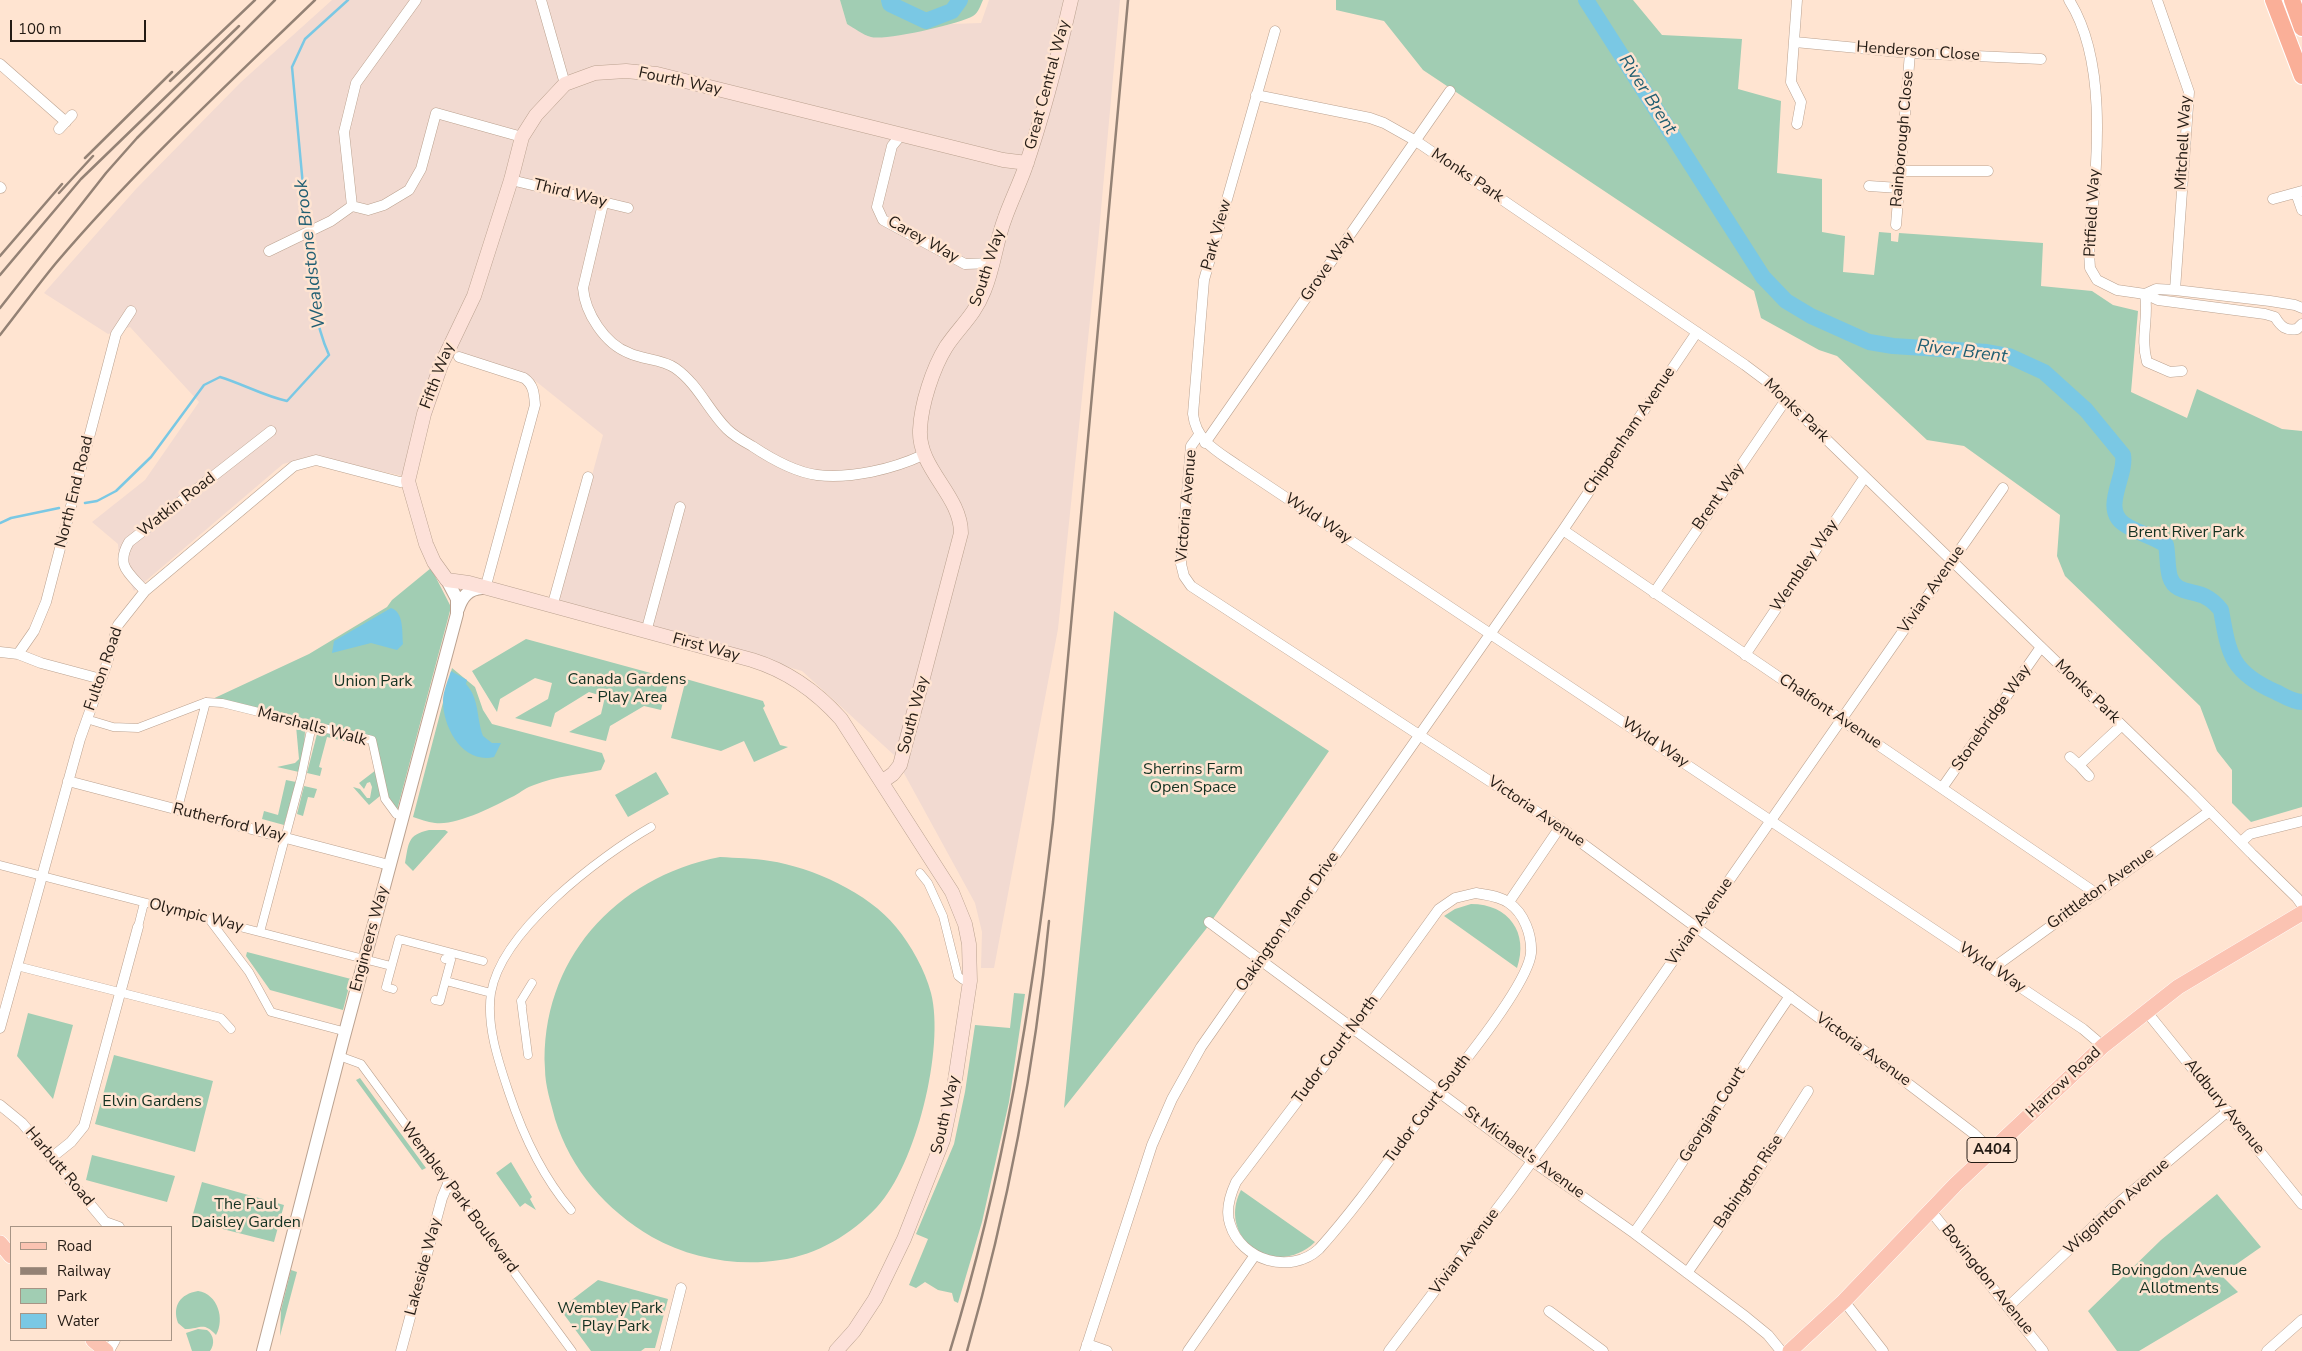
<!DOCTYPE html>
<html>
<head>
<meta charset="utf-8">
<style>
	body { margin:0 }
	#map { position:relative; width:2302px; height:1351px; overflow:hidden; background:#ffe4d1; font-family:"Nunito Sans",sans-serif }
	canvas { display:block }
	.legend { position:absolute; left:10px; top:1226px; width:162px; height:115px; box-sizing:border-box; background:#ffe4d1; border:1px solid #a79485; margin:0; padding:6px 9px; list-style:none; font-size:15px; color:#241b14 }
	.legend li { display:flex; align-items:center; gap:10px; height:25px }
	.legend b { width:25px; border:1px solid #a79485 }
	.scale { position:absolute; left:10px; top:20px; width:136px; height:22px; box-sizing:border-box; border:2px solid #241b14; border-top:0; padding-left:6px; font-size:15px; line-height:18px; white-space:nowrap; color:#241b14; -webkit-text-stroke:4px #ffe4d1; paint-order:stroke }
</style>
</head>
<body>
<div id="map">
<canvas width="2302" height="1351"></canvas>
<ul class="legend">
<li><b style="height:6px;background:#fbc3b2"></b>Road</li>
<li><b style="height:6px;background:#948275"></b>Railway</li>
<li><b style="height:14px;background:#a1cdb3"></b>Park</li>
<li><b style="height:14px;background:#7ac8e4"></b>Water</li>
</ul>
<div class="scale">100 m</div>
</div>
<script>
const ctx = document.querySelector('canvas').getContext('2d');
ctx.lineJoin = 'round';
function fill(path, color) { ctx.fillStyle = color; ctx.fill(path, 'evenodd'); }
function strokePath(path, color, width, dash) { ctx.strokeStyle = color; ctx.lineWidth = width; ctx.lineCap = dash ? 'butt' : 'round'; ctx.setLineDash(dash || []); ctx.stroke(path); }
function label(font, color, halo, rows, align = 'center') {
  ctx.font = font + ' "Nunito Sans",sans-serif'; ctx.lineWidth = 5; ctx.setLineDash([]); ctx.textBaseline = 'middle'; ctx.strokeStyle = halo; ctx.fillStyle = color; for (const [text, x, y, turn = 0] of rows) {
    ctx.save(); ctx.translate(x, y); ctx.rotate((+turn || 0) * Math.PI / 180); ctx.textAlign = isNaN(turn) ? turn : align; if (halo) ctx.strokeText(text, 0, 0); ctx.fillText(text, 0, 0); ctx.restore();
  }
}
fill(new Path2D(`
	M332,0H840L847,24L871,37L889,36L952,24L981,23L989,0H1120L1098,243L1058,629L994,968H981L982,932L975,903L894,755L802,671L558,600L603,435L528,375L440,348L403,476L311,456L283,464L134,591L119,558L118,544L92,522L145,480L199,402L130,327L108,334L44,293L136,189L241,82Z`), '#f2dad1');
fill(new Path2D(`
	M840,0H983C980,6 979,12 973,16C959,24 885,41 871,37C863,35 854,28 847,24Z
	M1336,0H1633L1662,35L1742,39L1738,89L1781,101L1777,173L1822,179V232L1845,236L1843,272L1874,275L1879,232L1891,233V241L1898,242L1899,233L2043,243L2041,286L2092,291L2113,305L2138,311L2131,392L2187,418L2197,389L2282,429L2302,431V807L2251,822L2232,803V770L2217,751L2200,706L2065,576L2057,556L2060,515L1964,446L1927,440L1837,356L1819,350L1761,318L1754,291L1423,70L1384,21L1336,10Z
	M431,568L451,607L396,814L391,809L372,740L301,726L305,731L304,751L299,772L277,767L295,763L299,759L296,726L206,702L309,654L387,607L392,600Z
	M1114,611L1329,751L1206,929L1064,1108Z
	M526,639L669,678L661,710L644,706L610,726L606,741L569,732L601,714L605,697L589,692L555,713L551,727L515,718L548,699L552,683L535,678L500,699L497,712L472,671Z
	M452,668L475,687L483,710L492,724L602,753L605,761L601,770C578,775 557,776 534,785C527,787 521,792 514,796C494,806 457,826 435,823C427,822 420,819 413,817Z
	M686,679L763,701L765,706L763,708L780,745L788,747L754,762L744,741L721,751L671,738Z
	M325,732L353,739L352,743L327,737L319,767L322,768L320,776L307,773L317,734Z
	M376,770L380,796L369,805L353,787L360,789L367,798H370L372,787L370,782L367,783L364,789L359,783Z
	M656,772L669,794L628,817L615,795Z
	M286,780L296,782L284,825L262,819L264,811L278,815Z
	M304,786L317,789L314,798L308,797L303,816L297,814Z
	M429,830H445L448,832L413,871L405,863C409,843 407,835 429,830Z
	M720,857C736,858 753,858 770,861C811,867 869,893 896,927C911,945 925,970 931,993C945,1048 916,1166 877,1207C852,1234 817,1255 780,1260C737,1267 689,1258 652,1237C606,1210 571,1170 555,1119C551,1103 545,1086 545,1069C540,961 615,877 720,857Z
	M1471,904C1509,904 1529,933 1517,968L1444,916L1455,909Z
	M247,952L351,979L343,1010L270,990L246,956Z
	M1014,993L1025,994L1009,1102L982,1222L958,1303L954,1301L952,1293L938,1290L925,1282L916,1288L909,1285L928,1239L916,1234L954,1144L965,1092L975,1025L1010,1028Z
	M28,1013L73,1025L53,1099L17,1056Z
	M114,1055L213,1081L195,1152L95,1124Z
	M360,1078L426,1168L422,1170L356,1080Z
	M92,1155L175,1176L167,1202L86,1180Z
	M511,1162L532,1197L530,1199L536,1210L525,1203L520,1207L496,1173Z
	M202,1182L284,1205L274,1242L191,1221Z
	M1241,1190L1315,1242C1276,1280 1216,1239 1241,1190Z
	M2217,1194L2261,1247L2221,1275L2238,1292L2139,1351H2117L2088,1311L2161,1240Z
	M291,1270L297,1272L280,1336L281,1310Z
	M598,1280L668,1299L655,1348H645L641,1351H591L560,1309Z
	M198,1291C218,1294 225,1319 216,1335C203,1321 201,1329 185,1329L178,1323C172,1306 180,1294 198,1291Z
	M198,1329L207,1330C214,1335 215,1344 210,1351H192L186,1333Z`), '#a1cdb3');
fill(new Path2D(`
	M391,608C404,612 402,632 403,644L397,650L371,643L332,653L334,641Z
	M451,671L467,680L466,684C480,700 476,717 483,736L492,743H501L494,757C463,764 443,728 443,701C443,692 448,680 451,671Z`), '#7ac8e4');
strokePath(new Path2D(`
	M307,229L292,67L305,39L348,0
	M85,503L97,501L116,491L151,457L204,385L220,377C243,384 264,396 287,401L329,355C312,317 311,278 308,237
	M0,523L11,518L59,508`), '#7ac8e4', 2.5);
strokePath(new Path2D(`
	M889,0L890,4L926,21L952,11L960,0
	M1586,0L1763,277L1786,301L1811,316L1869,342L1893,346L1987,352L2009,356L2044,372L2086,410L2123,455C2127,476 2101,508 2124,524C2137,533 2153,536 2166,545C2168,555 2167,568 2170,577C2175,594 2194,590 2206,597C2212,600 2217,605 2221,610C2229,655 2231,672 2276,692C2284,696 2293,702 2302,702`), '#7ac8e4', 16);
const pedestrian = new Path2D(`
	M93,721L113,727L138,728L206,702L222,703L372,740L385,799L396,814
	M179,804L206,702
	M0,865L391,966
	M920,873L928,883L943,916L958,976L963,980L970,981
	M209,919L249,972L271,1012L339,1030
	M138,927L144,903
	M260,932L301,778L312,725
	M17,966L221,1018L231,1029
	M446,981L491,993
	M393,989L386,987L399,939L483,961
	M435,1000L440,1001L451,960L445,959
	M521,1001L528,1055
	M522,1006L521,1001L532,983
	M339,1056L361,1064L572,1351
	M571,1210C542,1176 523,1135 509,1093C499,1063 486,1026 491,993C501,931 599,857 651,827`);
const minor = new Path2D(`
	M541,0L565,84
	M1797,0L1791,82L1801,102L1797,124
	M2069,0C2111,66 2095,176 2089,252L2090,268L2097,280L2117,290L2145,294L2156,289L2175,290L2270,301L2295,305L2302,308
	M2157,0L2189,92L2175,290
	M1275,31L1204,280L1193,414C1196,441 1217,451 1237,465L2083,1029L2103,1046
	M1795,42L1910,53L2041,59
	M0,64L66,122
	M1256,95L1370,118L1384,123L1416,141L1745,365L1765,380L2192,793L2251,853
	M59,129L72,115
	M901,135L892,146L877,207L883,220L965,264L993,263
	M1900,171H1988
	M511,180L628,208
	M1869,186L1899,188
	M0,187L1,188
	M2296,193L2302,210
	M2273,199L2302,191
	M603,204L583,288C585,313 605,344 629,353C644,360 662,359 675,368C698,384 708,410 727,429C734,436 743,441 752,446C770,458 794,472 817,475C851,479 893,469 923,455
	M352,206L344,132L356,83L416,0
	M1896,225L1910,53
	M269,251L331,221L352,206L368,210L384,205L409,190L421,169L436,113L522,137
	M2145,294L2158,300L2265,314L2275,317C2281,327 2286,331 2297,329L2302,324
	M2145,294C2149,319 2140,337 2147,362L2170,372L2182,371
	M459,357L524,378C534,385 534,394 535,405L485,589
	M1199,435L1191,446L1181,564L1184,576L1191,586L1560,827L1898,1076L1973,1133L1992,1151
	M1205,443L1450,91
	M1563,530L2097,894
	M145,591C129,573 115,566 129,542L271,431
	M1654,593L1785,401
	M552,607L588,477
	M646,632L680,507
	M0,652L18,654L34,631L46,602L116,334L131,311
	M18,654L41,663L101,679
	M1745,655L1864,478
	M2070,757L2079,765L2121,726
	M2079,765L2089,776
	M68,781L389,865
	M1942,788L2041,647
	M2241,842L2250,834L2302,821
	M2253,855L2297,898L2302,905
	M1476,893C1487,895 1500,896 1509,903C1524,913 1532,935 1531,953C1528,984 1462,1065 1440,1092C1400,1144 1363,1200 1319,1249C1291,1275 1241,1261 1230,1224C1225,1210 1230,1195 1236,1182L1353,1028L1439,909L1455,898Z
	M1509,902L1560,827
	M1209,922L1532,1161L1634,1233L1746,1317L1768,1335L1781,1351
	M1993,968L2210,811
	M2146,1011L2302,1204
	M0,1028L80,739L106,666L118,625L145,591L294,466L316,460L400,482L408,481
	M0,1105L22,1123L105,1222L119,1227
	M51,1158L71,1142L84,1126L138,927
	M1930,1210L2043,1351
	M1634,1233C1690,1156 1736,1073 1790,996
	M1687,1273L1751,1181L1808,1091
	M1844,1301L1883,1351
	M2009,1306L2116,1205L2228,1111
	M1549,1311L1603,1351
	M1087,1344L1107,1351
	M109,1351L115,1340
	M401,1351L442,1198L448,1184
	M665,1351L681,1288
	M1085,1351L1152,1145L1172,1099L1201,1047L1563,530L1697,332
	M1188,1351L1255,1255
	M1389,1351L1509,1193L1559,1124L2003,488
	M2267,1351L2302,1320`);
const tertiary = new Path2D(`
	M458,609C462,597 468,589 482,588
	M263,1351L343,1040L457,614V599L447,580`);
const secondary = new Path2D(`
	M883,781L893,774L900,765L961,533C961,495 918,469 920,430C921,404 933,368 946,347C960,326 974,316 984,291C994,267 996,241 1005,218C1011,201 1019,185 1025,168C1044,113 1058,57 1071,0
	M836,1351L854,1331L875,1299L904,1239L943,1140L954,1087L970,981L969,944L965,924L952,892L841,719C816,691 788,671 752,660L469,583L447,580L434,562L426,544L408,481L424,414L441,365L474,296L511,180L522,137L536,115L565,84L595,73L626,71L657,74L1003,160L1027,163`);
const primary = new Path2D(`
	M0,1243L11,1256
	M93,1340L106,1351
	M1790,1351L1844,1301L1956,1184L2103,1046L2178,987L2302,913`);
const trunk = new Path2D(`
	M2273,0L2302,76
	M2292,0L2302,28`);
strokePath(pedestrian, '#bba290', 9);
strokePath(minor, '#bba290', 11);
strokePath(tertiary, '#bba290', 14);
strokePath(secondary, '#bba290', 15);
strokePath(primary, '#fff', 16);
strokePath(trunk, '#fff', 18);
strokePath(pedestrian, '#fff', 8);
strokePath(minor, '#fff', 10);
strokePath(tertiary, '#fff', 12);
strokePath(secondary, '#fde1d9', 14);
strokePath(primary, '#fbc3b2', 15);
strokePath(trunk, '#faaf98', 16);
strokePath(new Path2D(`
	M170,81L255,0
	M85,158L172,72
	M59,193L93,156
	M0,256L62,184
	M0,275L81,179L239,26
	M0,308L106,173L137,138L275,0
	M0,335C19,311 37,286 56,263C134,171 228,84 315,0
	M950,1351C1004,1176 1032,1003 1053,822L1128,0
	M967,1351C1007,1211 1035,1066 1049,921`), '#948275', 2.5);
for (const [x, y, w] of [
	[1992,1150,50]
]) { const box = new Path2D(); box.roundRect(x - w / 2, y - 12.5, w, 25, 4); ctx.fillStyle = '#ffe4d1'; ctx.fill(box); strokePath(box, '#241b14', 1); }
label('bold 15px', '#241b14', null, [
	["A404",1992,1150]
]);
label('16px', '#241b14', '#ffe4d1', [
	["Henderson Close",1918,52,4],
	["Fourth Way",680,82,12],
	["Great Central Way",1048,85,-75],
	["Rainborough Close",1903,139,-85],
	["Mitchell Way",2184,143,-87],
	["Monks Park",1467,176,34],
	["Third Way",570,194,14],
	["Pitfield Way",2093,213,-87],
	["Park View",1217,235,-74],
	["Carey Way",923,240,29],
	["Grove Way",1328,267,-55],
	["South Way",988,268,-72],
	["Fifth Way",438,376,-69],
	["Monks Park",1796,411,44],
	["Chippenham Avenue",1630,431,-56],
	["North End Road",75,492,-76],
	["Brent Way",1719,497,-55],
	["Watkin Road",177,505,-38],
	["Victoria Avenue",1187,506,-85],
	["Wyld Way",1318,519,34],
	["Wembley Way",1805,566,-56],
	["Vivian Avenue",1932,590,-55],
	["First Way",706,648,15],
	["Fulton Road",104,669,-71],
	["Monks Park",2087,692,44],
	["Chalfont Avenue",1830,712,34],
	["South Way",914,715,-75],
	["Stonebridge Way",1992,718,-55],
	["Marshalls Walk",312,727,15],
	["Wyld Way",1655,743,34],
	["Victoria Avenue",1536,812,34],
	["Rutherford Way",229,823,14],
	["Grittleton Avenue",2101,889,-36],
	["Olympic Way",196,916,14],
	["Oakington Manor Drive",1288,922,-55],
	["Vivian Avenue",1700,922,-55],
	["Engineers Way",370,939,-75],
	["Wyld Way",1992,968,34],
	["Tudor Court North",1336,1050,-53],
	["Victoria Avenue",1863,1050,36],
	["Harrow Road",2064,1083,-43],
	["Aldbury Avenue",2224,1107,51],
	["Tudor Court South",1428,1109,-53],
	["South Way",946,1115,-77],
	["Georgian Court",1713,1115,-58],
	["St Michael's Avenue",1524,1153,36],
	["Harbutt Road",59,1167,50],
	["Babington Rise",1749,1182,-56],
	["Wembley Park Boulevard",459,1198,53],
	["Wigginton Avenue",2117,1207,-42],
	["Vivian Avenue",1465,1252,-53],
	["Lakeside Way",424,1267,-75],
	["Bovingdon Avenue",1987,1280,51]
]);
label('16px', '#143222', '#ffe4d1', [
	["Brent River Park",2186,533],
	["Canada Gardens",627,680],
	["- Play Area",627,698],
	["Union Park",373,682],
	["Sherrins Farm",1193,770],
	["Open Space",1193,788],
	["Elvin Gardens",152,1102],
	["The Paul",246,1205],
	["Daisley Garden",246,1223],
	["Bovingdon Avenue",2179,1271],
	["Allotments",2179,1289],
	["Wembley Park",610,1309],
	["- Play Park",610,1327]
]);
label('italic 18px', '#215f73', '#ffe4d1', [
	["River Brent",1647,95,57],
	["Wealdstone Brook",311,254,-97],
	["River Brent",1962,352,7]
]);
</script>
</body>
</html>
